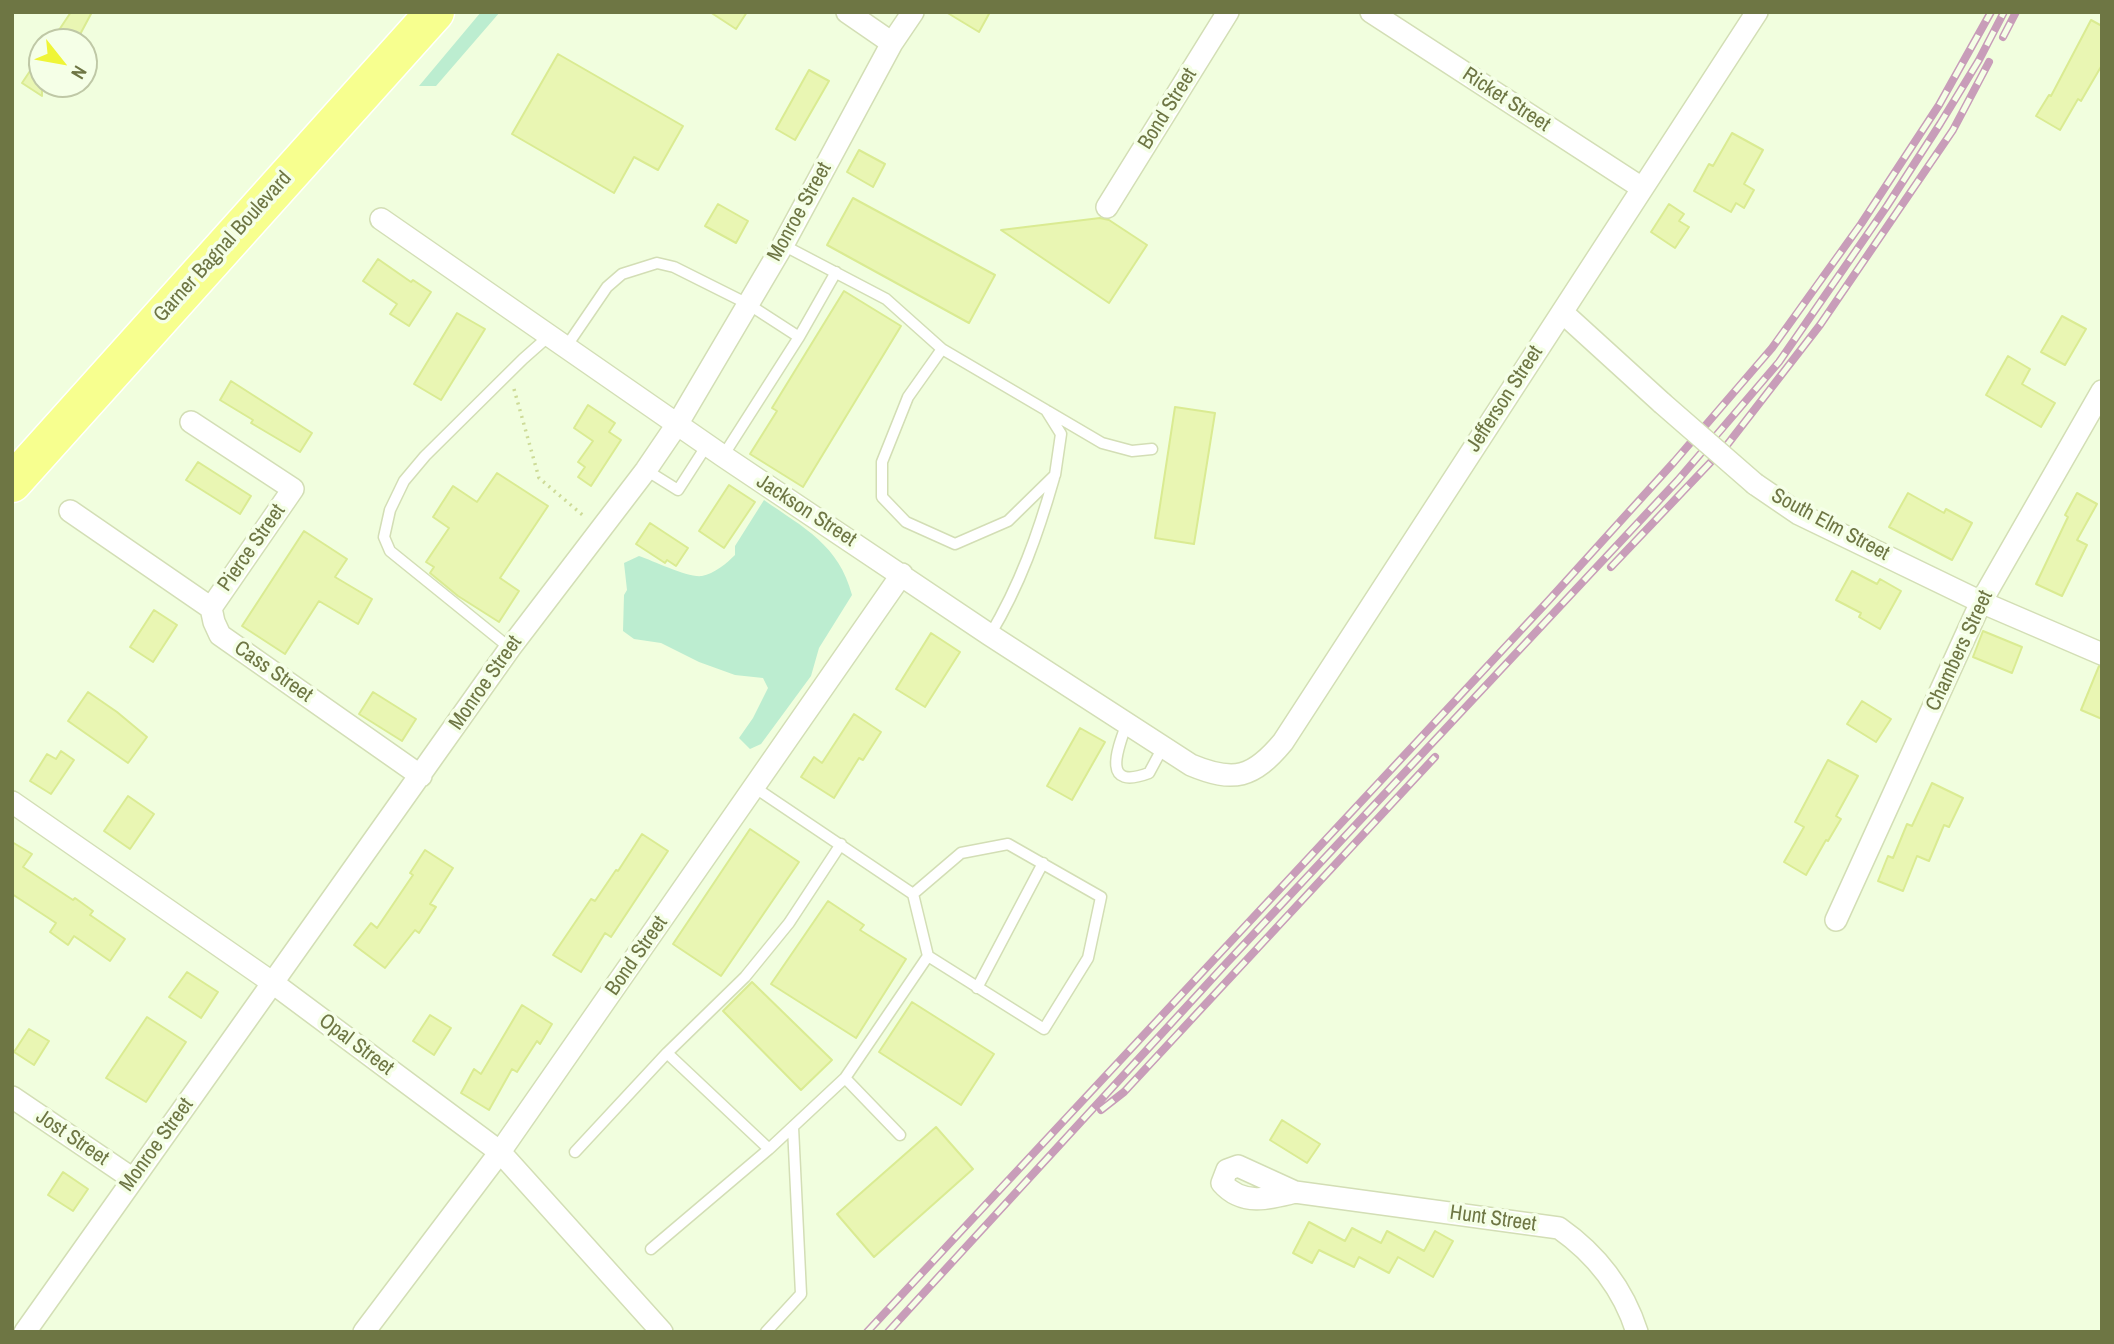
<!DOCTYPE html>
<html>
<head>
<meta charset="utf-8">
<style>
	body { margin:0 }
	#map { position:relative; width:2114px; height:1344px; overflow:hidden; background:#f1fede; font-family:"Archivo Narrow",sans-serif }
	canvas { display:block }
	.frame { position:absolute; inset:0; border:14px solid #6e7644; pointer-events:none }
	.north { position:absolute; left:28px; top:28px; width:70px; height:70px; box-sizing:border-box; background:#f5ffe7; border:2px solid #bfc8a6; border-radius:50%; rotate:121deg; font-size:19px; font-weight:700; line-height:28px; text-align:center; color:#6e7644 }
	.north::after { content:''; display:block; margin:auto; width:24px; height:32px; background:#eff537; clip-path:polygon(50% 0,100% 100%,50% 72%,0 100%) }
</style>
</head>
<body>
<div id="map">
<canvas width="2114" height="1344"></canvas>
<div class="frame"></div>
<div class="north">N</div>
</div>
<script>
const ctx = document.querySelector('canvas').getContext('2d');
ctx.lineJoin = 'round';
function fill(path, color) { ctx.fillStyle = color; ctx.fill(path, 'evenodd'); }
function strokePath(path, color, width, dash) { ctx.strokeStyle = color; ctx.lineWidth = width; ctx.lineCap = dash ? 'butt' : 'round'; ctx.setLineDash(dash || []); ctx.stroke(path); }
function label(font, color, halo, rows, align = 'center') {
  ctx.font = font + ' "Archivo Narrow",sans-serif'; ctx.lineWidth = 7; ctx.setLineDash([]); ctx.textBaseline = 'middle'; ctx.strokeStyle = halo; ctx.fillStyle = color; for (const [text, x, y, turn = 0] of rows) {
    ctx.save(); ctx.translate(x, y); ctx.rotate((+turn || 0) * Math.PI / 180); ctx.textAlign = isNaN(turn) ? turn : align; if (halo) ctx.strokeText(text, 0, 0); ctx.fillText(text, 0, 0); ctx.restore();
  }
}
fill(new Path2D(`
	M481,12H500L436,86H419Z
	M764,500C804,528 839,545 852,595L819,648L811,676L761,744L750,749L739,738L753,718L768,688L763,678L735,675L699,662L661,643L634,639L623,631L624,595L627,590L624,563L639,556C654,561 688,578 702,576C714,574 727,563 735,555V546Z`), '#bcedd0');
const building = new Path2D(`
	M71,12H92L76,42H51Z
	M710,12H747L736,29Z
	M946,12H990L979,32Z
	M2091,20L2102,26V65L2081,101L2078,99L2060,130L2036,116L2049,95L2051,96Z
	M42,53V96L22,83Z
	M558,54L683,126L658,170L634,157L614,193L512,134Z
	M809,70L829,81L795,140L776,129Z
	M1732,133L1763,150L1744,184L1754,190L1744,208L1736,203L1731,212L1694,191L1709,164L1713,166Z
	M859,150L885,164L873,187L847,172Z
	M853,198L995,275L969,323L827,245Z
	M718,204L748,221L736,243L705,226Z
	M1669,204L1684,214L1679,221L1689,227L1675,248L1651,232Z
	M1100,218L1109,220L1147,245L1109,303L1001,230Z
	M378,259L411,282L413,280L431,292L409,326L390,314L397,304L363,281Z
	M844,291L901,326L803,487L750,454L777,411L772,408Z
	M457,313L485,329L441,400L414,384Z
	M2062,316L2086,329L2065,365L2041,352Z
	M2008,356L2030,369L2022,384L2055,403L2041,427L1986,395Z
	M231,381L312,433L300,452L251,423L253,420L220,400Z
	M588,405L615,423L609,432L621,440L591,486L578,477L585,467L578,462L593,441L574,428Z
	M1175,407L1215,413L1194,544L1155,538Z
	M198,462L251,496L240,514L186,480Z
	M497,473L548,506L500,578L519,591L499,622L458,596L430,573L434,567L426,562L449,528L433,517L453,486L477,502Z
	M729,485L755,502L724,548L699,531Z
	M1908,493L1944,513L1946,509L1972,523L1952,560L1889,527Z
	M2077,493L2097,504L2077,540L2087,545L2062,596L2036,584L2068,517L2065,515Z
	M650,523L688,548L676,566L667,560L665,563L636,544Z
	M304,531L347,559L335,577L372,599L358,624L319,601L285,654L242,626Z
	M1852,571L1877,584L1880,579L1901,591L1880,629L1859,617L1861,613L1836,600Z
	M154,610L177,625L153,662L130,647Z
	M1983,631L2022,647L2012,673L1973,657Z
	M931,633L960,652L925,707L896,689Z
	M2099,666L2102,667V719L2081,710Z
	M88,692L117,712L147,737L128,763L68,721Z
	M373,692L416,719L402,741L359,714Z
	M1862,701L1891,719L1876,742L1847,724Z
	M854,714L881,732L863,760L859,758L834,798L801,777L814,757L822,763Z
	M1080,728L1105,742L1072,800L1047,786Z
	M61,751L74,760L51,794L30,781L47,754L56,759Z
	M1828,760L1858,776L1836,816L1841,819L1828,841L1826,840L1806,875L1784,862L1804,827L1795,822Z
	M1932,783L1963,798L1949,827L1944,825L1929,861L1917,856L1903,891L1878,881L1888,856L1893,858L1907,824L1912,826Z
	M128,796L154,814L130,849L104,831Z
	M750,829L799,862L721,976L673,944Z
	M642,834L668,851L611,937L605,933L581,972L553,955L591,899L595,901L616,870L618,871Z
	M12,842L32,854L23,867L73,900L75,898L93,911L90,915L125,939L110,961L74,936L68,945L50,932L56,923L12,894Z
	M425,850L453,868L430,904L436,907L419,933L415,930L385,968L354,945L371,923L377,928L413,875L410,873Z
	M828,901L864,925L860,930L906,959L856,1038L771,984Z
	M187,972L218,992L201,1018L169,997Z
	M752,982L832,1060L801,1090L723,1011Z
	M912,1002L994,1054L961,1105L879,1052Z
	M522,1005L552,1024L540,1044L537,1041L517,1072L512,1069L489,1110L461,1093L474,1069L481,1074Z
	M430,1015L451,1028L434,1055L413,1041Z
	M147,1017L186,1042L146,1102L106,1078Z
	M29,1029L49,1041L34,1065L14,1052Z
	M1282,1120L1320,1144L1307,1163L1270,1140Z
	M936,1127L973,1169L874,1257L837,1214Z
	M63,1172L88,1189L73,1211L48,1195Z
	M1309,1222L1345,1241L1352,1228L1381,1243L1387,1231L1424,1251L1435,1231L1453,1241L1433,1277L1398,1257L1389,1273L1359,1257L1354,1267L1319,1250L1312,1263L1293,1253Z`);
fill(building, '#e9f6b3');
strokePath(building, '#daeb92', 2);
const lane = new Path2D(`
	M783,245L886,299L942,349L1102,443L1132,451L1152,449
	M566,347L607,287L622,274L657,263L674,267L748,304L799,337
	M942,349L908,397L882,462V497L906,522L955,544L1008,521L1055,475L1061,434L1046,410
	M723,456L799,337L836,272
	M646,470L678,490L707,445
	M990,635C1020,585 1038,534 1054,478
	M510,648L390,551L384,537L390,510L404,481L425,456L523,359L549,336
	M1127,723C1117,750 1101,791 1149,773L1163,747
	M754,787L913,894L928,956L845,1078L769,1149L667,1053L745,977L789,923L841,844
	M913,894L961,853L1008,844L1101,897L1088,958L1044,1029L928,956
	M977,988L1043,863
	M845,1078L900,1135
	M575,1152L667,1053
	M651,1249L769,1149
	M766,1332L801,1294L793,1127`);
const street = new Path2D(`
	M847,12L892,43
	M1371,12L1642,188
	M1107,207L1228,12
	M381,219L723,456L990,635L1191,765C1234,783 1253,778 1283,742L1757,12
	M1562,312L1662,403
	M191,422L293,489L211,608
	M1755,484L1799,514L1981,602L2102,654
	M70,511L211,608L214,622L220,635L421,776
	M12,802L273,983L500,1152L662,1332
	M1836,920L1981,602L2102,391
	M12,1097L133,1179
	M1238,1166L1295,1192C1269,1199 1242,1206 1222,1183L1227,1170Z
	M1295,1192L1559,1228C1596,1254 1623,1288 1637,1332
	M25,1332L510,648L646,470L678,423L783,245L892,43L913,12
	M364,1332L500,1152L902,574`);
const highway = new Path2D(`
	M12,483L435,12`);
strokePath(lane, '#d3deb5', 13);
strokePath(street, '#d3deb5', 24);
strokePath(highway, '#fff', 41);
strokePath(new Path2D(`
	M514,389L539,478L585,517`), '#cddb97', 3.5, [2, 5]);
strokePath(lane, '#fff', 10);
strokePath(street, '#fff', 21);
strokePath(highway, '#f7ff8f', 38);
const rail = new Path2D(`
	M2003,37L2016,12
	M1611,567L1727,445L1820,325L1953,130L1989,62
	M1101,1110L1124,1092L1435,757
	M867,1332L1549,600L1674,462L1772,348L1861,224L1939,105L1991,12
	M888,1332L1221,969L1678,480L1779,362L1887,206L1940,124L1979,60L2004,12`);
strokePath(rail, '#c89db9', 8);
strokePath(rail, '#f5ffe7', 5, [16]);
const streetBridge = new Path2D(`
	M1662,403L1755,484`);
strokePath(streetBridge, '#d3deb5', 24, []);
strokePath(streetBridge, '#fff', 21);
label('21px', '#6e7644', '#f5ffe7', [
	["Ricket Street",1506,100,33],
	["Bond Street",1168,109,-58],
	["Monroe Street",800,212,-61],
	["Garner Bagnal Boulevard",223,247,-48],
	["Jefferson Street",1505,399,-57],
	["Jackson Street",806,511,33],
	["South Elm Street",1830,525,28],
	["Pierce Street",252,548,-55],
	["Chambers Street",1960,651,-65],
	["Cass Street",273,672,35],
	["Monroe Street",486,683,-55],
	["Bond Street",637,956,-55],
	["Opal Street",356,1045,37],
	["Jost Street",72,1138,34],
	["Monroe Street",157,1145,-54],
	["Hunt Street",1493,1219,8]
]);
</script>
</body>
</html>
